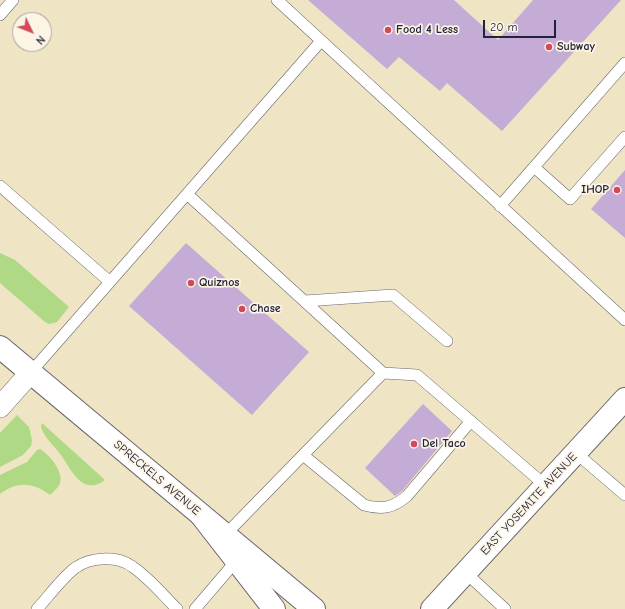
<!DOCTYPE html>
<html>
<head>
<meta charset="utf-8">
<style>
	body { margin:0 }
	#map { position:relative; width:625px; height:609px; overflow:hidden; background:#efe4c4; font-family:"Comic Neue",sans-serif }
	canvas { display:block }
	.north { position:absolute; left:12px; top:12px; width:40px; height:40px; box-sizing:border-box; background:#fcf5e5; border:1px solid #a5a1a1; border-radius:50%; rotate:133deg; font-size:11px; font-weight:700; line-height:16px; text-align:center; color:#22223b }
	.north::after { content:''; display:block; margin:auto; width:14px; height:18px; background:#d1495b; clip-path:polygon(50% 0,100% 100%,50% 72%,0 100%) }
	.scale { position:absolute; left:483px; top:20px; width:73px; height:18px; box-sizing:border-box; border:2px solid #22223b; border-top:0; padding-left:5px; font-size:12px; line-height:14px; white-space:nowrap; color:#22223b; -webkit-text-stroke:3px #fcf5e5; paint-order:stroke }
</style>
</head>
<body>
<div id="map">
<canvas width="625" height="609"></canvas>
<div class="north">N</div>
<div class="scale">20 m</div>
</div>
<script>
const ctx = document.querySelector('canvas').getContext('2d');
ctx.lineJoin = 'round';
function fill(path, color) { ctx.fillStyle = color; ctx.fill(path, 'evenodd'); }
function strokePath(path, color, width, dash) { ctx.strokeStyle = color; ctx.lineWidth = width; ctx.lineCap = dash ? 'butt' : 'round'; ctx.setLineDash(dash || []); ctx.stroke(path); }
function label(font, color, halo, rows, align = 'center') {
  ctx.font = font + ' "Comic Neue",sans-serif'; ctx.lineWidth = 3.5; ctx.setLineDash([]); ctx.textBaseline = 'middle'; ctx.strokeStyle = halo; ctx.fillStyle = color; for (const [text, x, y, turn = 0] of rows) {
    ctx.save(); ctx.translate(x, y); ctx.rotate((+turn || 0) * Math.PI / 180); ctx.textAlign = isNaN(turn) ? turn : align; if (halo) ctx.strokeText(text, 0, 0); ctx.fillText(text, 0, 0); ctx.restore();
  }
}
fill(new Path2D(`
	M0,253L15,260L69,307L57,322L49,324L45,322L0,283Z
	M17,415L29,427L32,440L31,446L23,455L0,467V433Z
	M42,423L105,480C82,497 71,469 61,455C54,445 45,439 41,427Z
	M40,449C49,454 64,472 60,483C59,487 53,492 50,495C33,482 17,481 0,494V475L27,462L37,450Z`), '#afd985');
fill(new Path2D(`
	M308,0H454L498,40L533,0H621L502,131L447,83L440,91L399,57L387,69Z
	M625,170V238L591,209Z
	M186,243L309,352L252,415L129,306Z
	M423,404L452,431L402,491L395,496L365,468Z`), '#c4acd7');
const service = new Path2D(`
	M277,0L625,320
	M0,15L13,0
	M534,167L570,199L625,137
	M0,186L110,282
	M187,194L383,373L417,375L546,486
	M500,206L625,63
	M305,301L393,295L447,341
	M31,372L321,41
	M576,453L625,495
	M303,455L364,505C382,510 393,508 407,496L471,421
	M225,535L383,373
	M466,573L505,609
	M37,609C49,596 61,579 75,568C90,557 117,555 133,567C149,578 163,595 177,609
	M195,609L236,561`);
const minor = new Path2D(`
	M0,407L31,372`);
const tertiary = new Path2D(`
	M0,347L314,609`);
const secondary = new Path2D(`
	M201,515L274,609
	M432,609L625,399`);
strokePath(service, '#6a666b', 12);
strokePath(minor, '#6a666b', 22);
strokePath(tertiary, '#6a666b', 24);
strokePath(secondary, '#6a666b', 24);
strokePath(service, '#fff', 11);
strokePath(minor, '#fff', 21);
strokePath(tertiary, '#fff', 22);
strokePath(secondary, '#fff', 22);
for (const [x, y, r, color] of [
	[388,30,4,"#d1495b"],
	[549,47,4,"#d1495b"],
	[617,190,4,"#d1495b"],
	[191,283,4,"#d1495b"],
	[242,309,4,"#d1495b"],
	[414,444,4,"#d1495b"]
]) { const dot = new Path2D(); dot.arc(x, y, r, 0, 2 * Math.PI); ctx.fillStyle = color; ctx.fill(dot); strokePath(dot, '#fcf5e5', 1.5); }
label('bold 12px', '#22223b', '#fcf5e5', [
	["Food 4 Less",396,30],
	["Subway",557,47],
	["IHOP",609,190,"right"],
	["Quiznos",199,283],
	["Chase",250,309],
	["Del Taco",422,444]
], 'left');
label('12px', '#22223b', '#fcf5e5', [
	["SPRECKELS AVENUE",157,478,40],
	["EAST YOSEMITE AVENUE",529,504,-47]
]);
</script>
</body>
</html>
